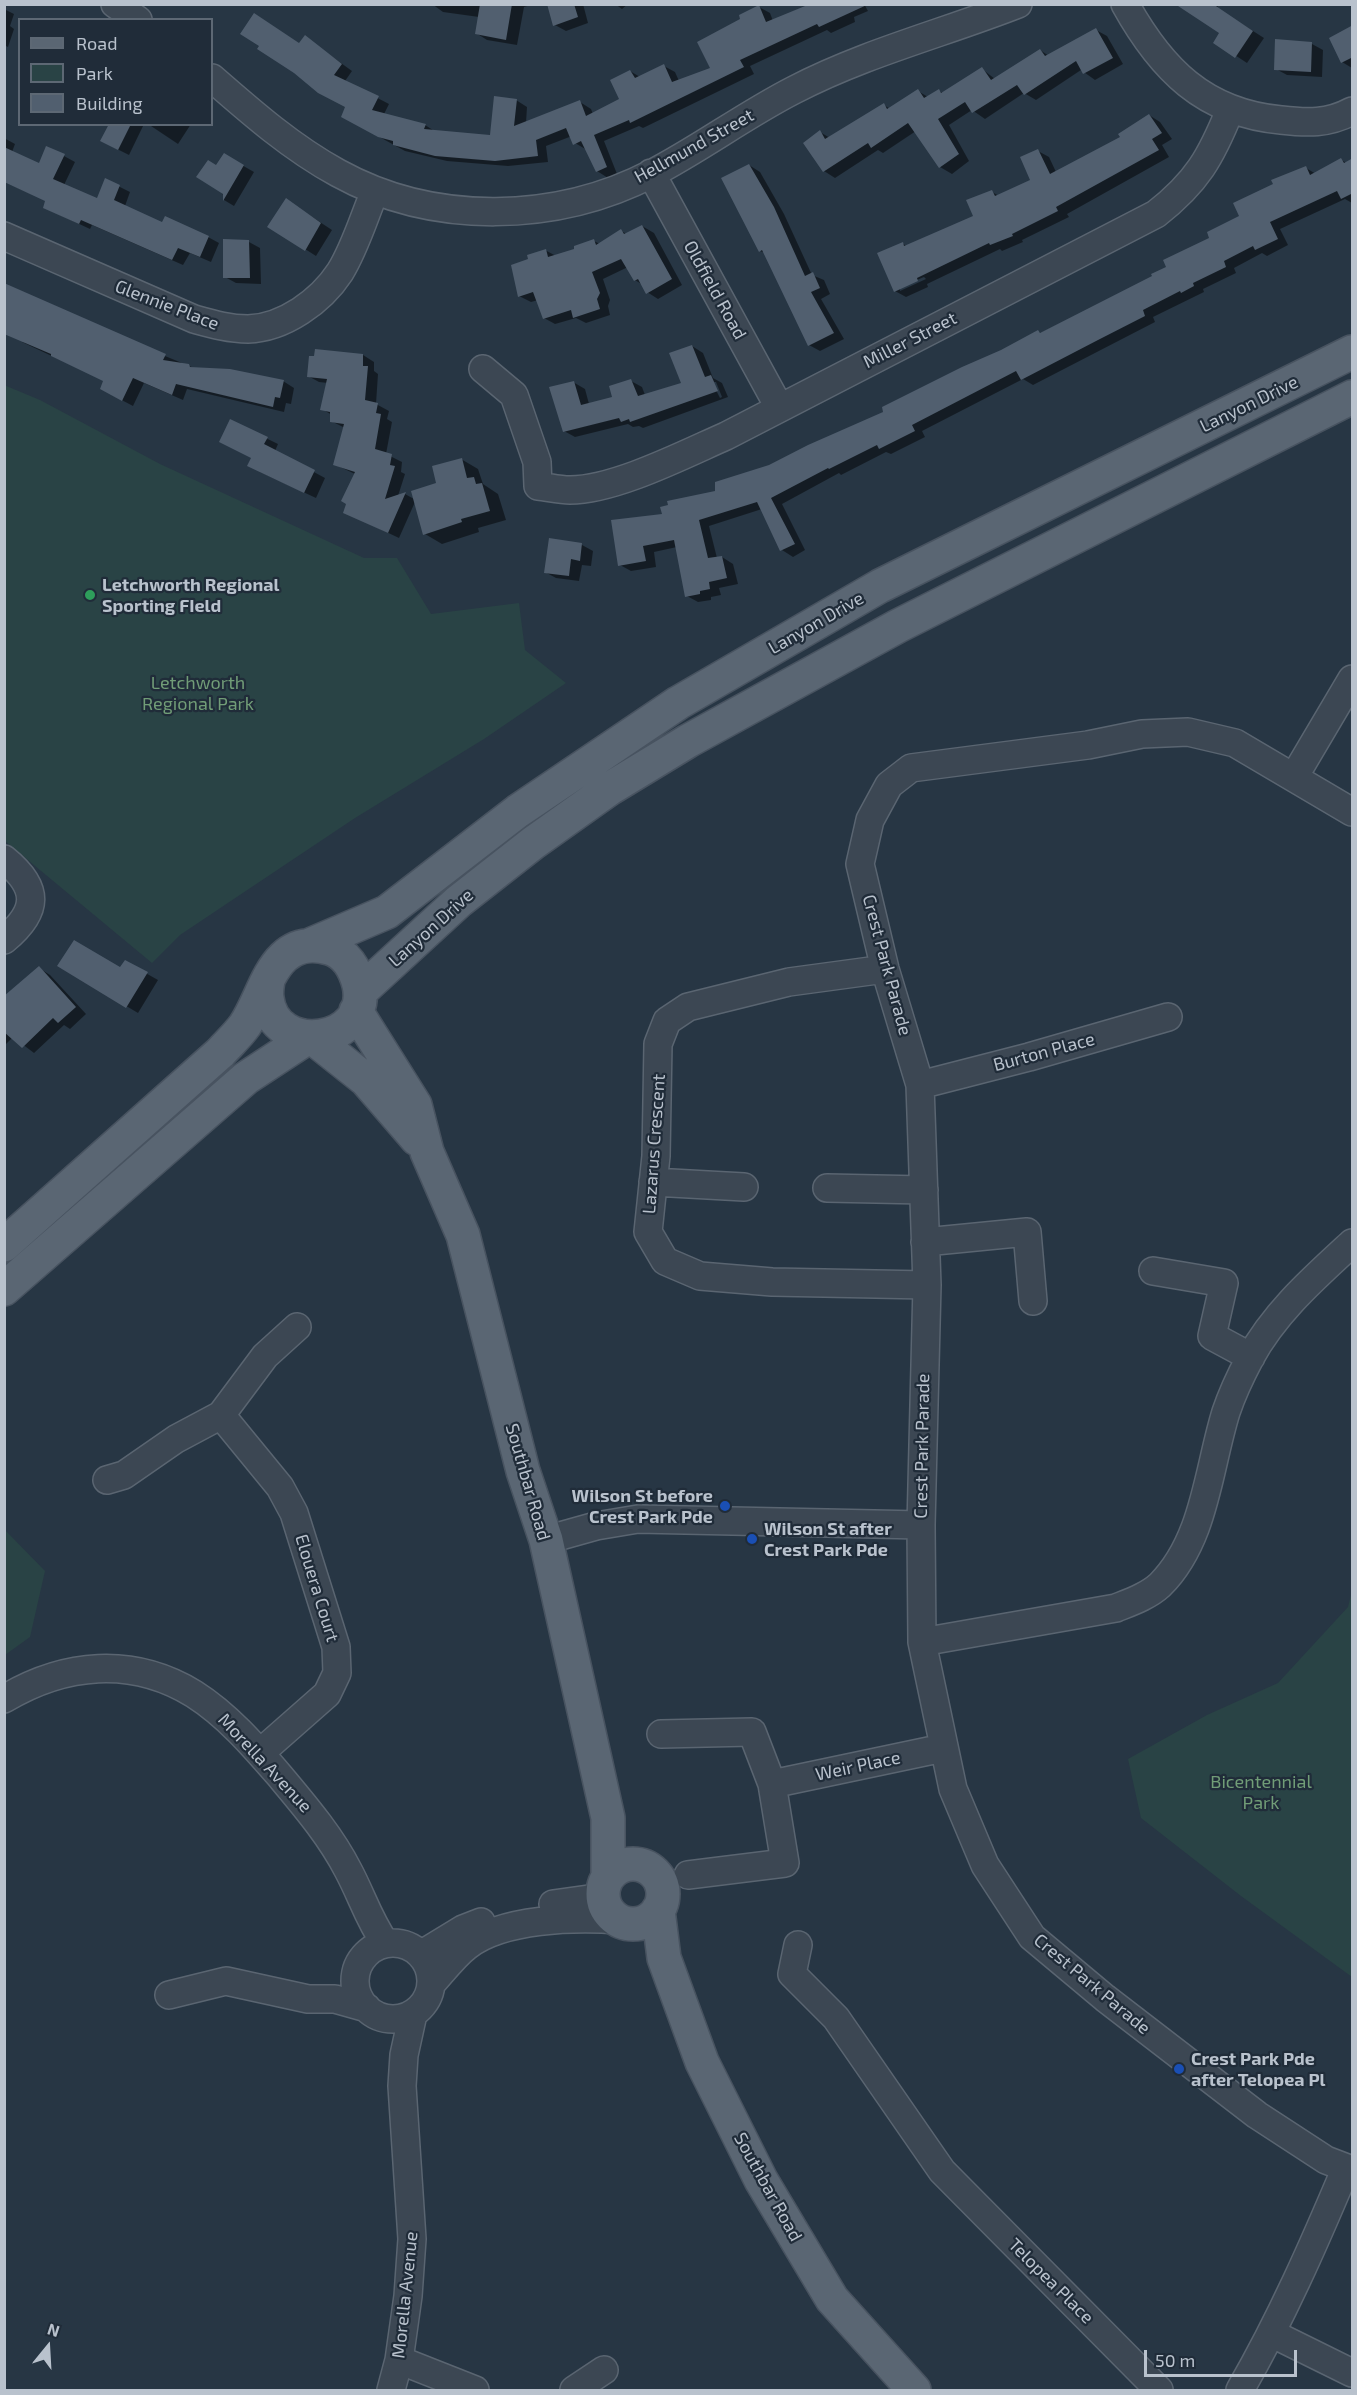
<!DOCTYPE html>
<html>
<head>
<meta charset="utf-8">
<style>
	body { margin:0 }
	#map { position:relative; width:1357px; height:2395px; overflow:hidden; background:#273644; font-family:"Exo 2",sans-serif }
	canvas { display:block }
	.frame { position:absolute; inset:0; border:6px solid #b9c2cd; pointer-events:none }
	.legend { position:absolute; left:18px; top:18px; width:195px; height:108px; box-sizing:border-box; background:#202c39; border:2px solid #5d6874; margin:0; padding:8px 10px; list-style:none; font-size:18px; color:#b9c2cd }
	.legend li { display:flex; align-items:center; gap:12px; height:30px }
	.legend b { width:30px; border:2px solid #5d6874 }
	.north { position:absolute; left:18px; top:2317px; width:60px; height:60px; -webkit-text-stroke:4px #202c39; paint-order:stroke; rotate:18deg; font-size:16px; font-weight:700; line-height:24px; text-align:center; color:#b9c2cd }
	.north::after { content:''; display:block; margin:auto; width:21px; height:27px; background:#b9c2cd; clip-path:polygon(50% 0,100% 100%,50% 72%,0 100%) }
	.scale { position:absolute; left:1144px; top:2350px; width:153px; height:27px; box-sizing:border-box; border:3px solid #b9c2cd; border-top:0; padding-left:8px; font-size:18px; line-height:21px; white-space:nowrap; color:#b9c2cd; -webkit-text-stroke:4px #202c39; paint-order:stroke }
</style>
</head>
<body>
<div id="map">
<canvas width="1357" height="2395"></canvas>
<div class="frame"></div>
<ul class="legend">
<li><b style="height:8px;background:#5a6673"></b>Road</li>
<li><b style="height:16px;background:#294345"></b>Park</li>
<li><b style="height:16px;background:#515f6f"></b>Building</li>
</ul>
<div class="north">N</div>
<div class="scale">50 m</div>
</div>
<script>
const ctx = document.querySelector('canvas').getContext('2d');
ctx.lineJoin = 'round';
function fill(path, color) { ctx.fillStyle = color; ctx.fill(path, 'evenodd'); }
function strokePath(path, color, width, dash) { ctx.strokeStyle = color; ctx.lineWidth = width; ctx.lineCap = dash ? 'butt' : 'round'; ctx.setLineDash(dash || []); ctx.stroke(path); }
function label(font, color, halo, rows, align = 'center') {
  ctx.font = font + ' "Exo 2",sans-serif'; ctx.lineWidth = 4.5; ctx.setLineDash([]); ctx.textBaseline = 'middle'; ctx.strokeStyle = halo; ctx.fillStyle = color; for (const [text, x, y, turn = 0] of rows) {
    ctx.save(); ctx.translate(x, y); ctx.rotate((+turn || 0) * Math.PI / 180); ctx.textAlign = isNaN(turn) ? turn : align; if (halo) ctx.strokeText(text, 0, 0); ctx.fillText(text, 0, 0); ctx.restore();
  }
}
fill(new Path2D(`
	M4,385L40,400L160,464L364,558H397L431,614L519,603L525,650L566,683L484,739L355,818L180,935L152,963L5,841Z
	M5,1530L45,1571L30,1637L5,1655Z
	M1352,1591V1977L1241,1896L1141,1818L1128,1759L1207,1715L1278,1683L1348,1607Z`), '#294345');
fill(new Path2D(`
	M432,4H534L524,7L517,45L487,40L476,33L479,17L443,12Z
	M549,4H583L588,23L566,31L555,25Z
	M615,4H628L622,9Z
	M864,4L868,11L854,17L855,22L831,33L827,30L750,66L754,74L643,128L639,126L604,141L617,174L608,178L597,171L587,150L575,143L572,136L546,146L548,162L508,166L447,161L405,151L354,123L346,106L300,44L305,37L352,71L345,81L389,104L384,114L425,125L436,132L492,137L516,100L527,107L526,123L580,102L591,109L593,114L621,100L630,71L640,77L664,66L675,72L679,81L712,69L742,20L759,7L770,13L773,21Z
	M1219,4L1217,8L1264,38L1247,63L1215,42L1221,32L1178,5Z
	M4,9L14,14L10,26L14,29L8,47L4,45Z
	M1352,27V68L1342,62Z
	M1096,30L1107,36L1123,64L1095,80L1081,70L1036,100L1024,93L985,119L972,110L949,125L969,161L952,174L940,167L916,131L883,153L878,150L835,178L824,171L820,132L830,138L884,105L890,109L918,91L928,97L939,91L943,93L982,69L995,79L1040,50L1049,56Z
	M1312,44L1323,50L1322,77L1287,75L1276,69Z
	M1149,115L1160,122L1172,139L1162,145L1169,157L1067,214L1069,217L1022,240L1023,242L1002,251L1000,249L927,284L928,287L906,297L895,291L903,244L907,246L975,216L992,192L999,196L1031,180L1038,151L1049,157L1056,172L1122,137ZM924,277L926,279L900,291V287Z
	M110,124H144L129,155L113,147Z
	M148,124H191L178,144Z
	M4,138L15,144L12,152L40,165L64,156L75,162L64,185L97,200L106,180L130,192L125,206L163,224L208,237L219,243L211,262L190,253L183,265L92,225L90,229L45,208L47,201L4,182Z
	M224,155L254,172L234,206L224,200L217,167Z
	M1341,160L1347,163L1352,160V203L1345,199L1280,229L1288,245L1267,256L1262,253L1234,268L1236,273L1203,289L1204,292L1153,317L1155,322L1033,385L1023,379L922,431L925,437L891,454L886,452L841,475L839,473L782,504L805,550L793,557L782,550L762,509L709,526L717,558L722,557L733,564L738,584L719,588L721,595L711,597V600L698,602L687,596L677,547L654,552L656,567L631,571L620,565L664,515L857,426L1038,332L1041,333L1154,277L1211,238L1306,168L1316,174Z
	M749,165L760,172L784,214L812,275L824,280L830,294L821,299L844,339L820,351L809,345L765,253L760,251Z
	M297,207L332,230L316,256L305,249Z
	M642,226L654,233L682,285L658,299L647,292L643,285L635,280L628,267L603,279L610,300L608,306L610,315L586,323L576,318L555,324L544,318L538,300L531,302L519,296L529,260L545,250L556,256L575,250L594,241L600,244L621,231L627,234Z
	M249,242L260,248L261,284L236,283L225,277Z
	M22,342L165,356L194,368L283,381L294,388L291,404L286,403L284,412L187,389L183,400L144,383L133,406L112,395L105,381Z
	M692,346L703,353L713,378L722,383L728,397L643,428L639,426L633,427L628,424L575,437L564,431L573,382L585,389L589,404L614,398L631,381L642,387L645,395L683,384ZM712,382H716L722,397L720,398Z
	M363,355L374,362V371L378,374L376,404L389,411L387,419L392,422L386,454L402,462L401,472L405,474L398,496L405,494L414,499L438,484L461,459L478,469L483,484L498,494L506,520L478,528L479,532L442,544L425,534L415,502L399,538L344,512L355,474L334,464L345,428L331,421L332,415L322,409L328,383L319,382L308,376Z
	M231,421L278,444L275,451L325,478L316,498L260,472Z
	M582,545L593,551L591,566L582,565L579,581L556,578L545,572Z
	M126,962L158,980L138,1013L59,966L121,969Z
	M39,968L50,975L86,1014L70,1029L64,1025L34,1053L13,1037L4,1046V1000Z`), '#0007');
fill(new Path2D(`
	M480,4H512L506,40L475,34Z
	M547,4H574L578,17L553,26Z
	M810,4H869L819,27L817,24L740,60L744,67L630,123L629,120L594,135L607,167L596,172L581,141L573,145L566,128L536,140L538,156L495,161L435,156L393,145V141L378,137L341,117L345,107L318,93L294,73L257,49L259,46L240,34L254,13L299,43L305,35L342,64L334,75L379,96L372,110L426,124L424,129L490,135L494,96L517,99L514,126L580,100L586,116L619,99L610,80L630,70L635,78L664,64L672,82L710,68L697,42L740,19L739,15L759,5L766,22Z
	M1175,4H1213L1253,31L1235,58L1213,43L1219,33Z
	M1353,25V57L1341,63L1329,38Z
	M1096,28L1113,58L1083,74L1076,61L1024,95L1017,85L972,113L965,102L938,119L959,154L939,168L908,123L871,148L868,143L823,172L803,143L820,130L825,139L884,103L887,109L918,89L924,98L939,89L941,93L982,67L991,80L1040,49L1045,56Z
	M1275,39L1312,42L1311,72L1274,70Z
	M1149,114L1162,133L1152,139L1159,150L1056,207L1058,211L1012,234L1013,236L990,245L989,243L917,278L918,281L894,292L877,253L903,242L904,246L973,216L966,200L992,190L995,196L1030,180L1020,157L1038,149L1050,174L1120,137L1118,134Z
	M109,124H131L118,150L100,141Z
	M46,146L65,154L53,179L97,198L105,178L120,185L114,200L162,222L165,216L209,236L200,257L178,248L172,260L81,220L79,224L43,208L45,201L4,182V147L39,163Z
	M224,153L244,165L223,201V194L196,177L208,160L216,165Z
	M1341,158L1344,163L1353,158V193L1341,199L1337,191L1270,222L1278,239L1255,250L1253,246L1224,261L1226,267L1193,283L1194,286L1181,293L1180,291L1143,310L1145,316L1098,340L1021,380L1016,371L912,425L915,431L879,449L877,445L829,469L828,468L771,498L795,544L780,551L757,502L699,520L708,558L722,556L727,578L709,582L710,589L700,591V594L685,597L674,540L643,546L646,561L618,566L611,520L662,514L660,507L668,505L667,501L715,491V482L769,465L808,445L883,412L882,407L962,367L1001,350L1038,330L1040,333L1152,276L1151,274L1166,267L1163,260L1209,238L1207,232L1239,216L1233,203L1273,184L1271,180L1306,166L1310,175Z
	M749,164L774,207L805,276L813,272L820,288L811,292L834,333L808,346L762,250L759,252L721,178Z
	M286,198L321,223L305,251L267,227Z
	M642,225L672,279L646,294L638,279L634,281L621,259L592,272L600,293L597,299L600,309L573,318L571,310L543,319L533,292L518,297L511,265L528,259L527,255L546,249L548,257L574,249V246L594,239L596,245L621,229L624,234Z
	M223,239L249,240L250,278H223Z
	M4,283L166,354L163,360L189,364L190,367L230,369L284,380L280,398L275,397L273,407L176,384L172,395L133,378L122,401L100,389L103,381L51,356V354L4,334Z
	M692,345L705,377L711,375L718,391L630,422L629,419L621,422L619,418L563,432L549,387L574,381L581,405L612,397L609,386L631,379L638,396L681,383L669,353Z
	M315,349L363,354V366H368L365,400L378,403L376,413L381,414L375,449L392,454L390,465L395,466L385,499L406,492L388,533L343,513L346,504L341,501L355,472L333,465L344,424L330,422V412L320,410L327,379L307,377L309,356H314Z
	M230,419L268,437L264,444L315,470L304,493L247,466L251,458L219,442Z
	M462,458L467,478L474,477L476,484L482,483L490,511L461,519L462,522L423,535L411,491L436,483L432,466Z
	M549,538L582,543L580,561L571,559L569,576L544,573Z
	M74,940L120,967L125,960L148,972L126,1008L57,966Z
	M39,966L76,1007L58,1023L53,1018L22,1048L4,1032V996Z`), '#515f6f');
const minor = new Path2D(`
	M115,4L138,20
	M1125,4C1161,69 1204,113 1281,120C1307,123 1328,124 1352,111
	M212,78C252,113 292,148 338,173C434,226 557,223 653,173C701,148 745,115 794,90C865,53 944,33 1018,4
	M651,173L779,407
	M4,236L194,319C212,324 229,329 248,329C284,328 321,301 340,272C355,248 364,217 375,191
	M483,369L514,395L537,462L538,486C548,487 559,490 570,490C615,490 685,454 726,436L1156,214C1197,182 1211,157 1230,110
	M1294,777L1352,679
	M1352,812L1235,743L1188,732L1142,734L1088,745L911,768L889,785L870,820L860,864L885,969L920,1085L927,1285L921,1525L922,1642L953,1789L985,1865L1032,1937L1105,1998L1257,2115L1326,2160L1352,2170
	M4,859C40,888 39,911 4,940
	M885,969L789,982L688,1007L667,1021L658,1044L656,1156L648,1232L665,1261L700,1276L772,1282L927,1285
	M920,1085L1029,1057L1168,1017
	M653,1182L744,1187
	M827,1188L924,1190
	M925,1242L1027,1232L1033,1301
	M1153,1271L1224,1283L1212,1336L1251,1357
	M221,1415L280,1487L294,1513L336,1647L337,1673L327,1694L260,1753
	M107,1480L124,1475L176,1439L221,1415L265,1356L297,1327
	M546,1540L596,1526L638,1519L921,1525
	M922,1642L1116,1608C1131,1602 1148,1596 1160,1585C1205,1540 1208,1470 1226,1412C1232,1394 1241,1375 1250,1358C1275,1312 1314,1278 1352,1243
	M4,1699C64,1663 132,1656 194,1694C227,1715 253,1745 279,1775C304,1805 330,1835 348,1870C362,1896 368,1918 385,1943
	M661,1734L752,1732L772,1784L785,1863L688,1875
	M772,1784L943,1748
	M553,1904L603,1897
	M355 1981a38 38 0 1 1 76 0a38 38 0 1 1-76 0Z
	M798,1945L792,1974L836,2018L942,2171L1159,2390
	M422,1954L463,1929L481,1922
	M432,1983C443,1971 454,1956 467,1946C503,1918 575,1917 619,1920
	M169,1995L226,1981L308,1999H335L367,2008
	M1271,2333L1352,2373
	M399,2360L475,2390
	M391,2390L399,2360L408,2296L412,2239L402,2086L404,2055L413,2014
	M574,2390L604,2370
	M1240,2390C1281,2319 1314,2244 1346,2168`);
const major = new Path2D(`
	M310,945L387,912L518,811L678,703L880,586L1352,352
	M360,992L459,901L533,843L609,789L688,741L898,626L1352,397
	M356,1011L415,1105L427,1152L463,1235L523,1471L546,1540L608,1818V1877
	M313,1038L366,1080L417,1139
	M4,1245L220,1053C228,1044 238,1035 245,1025C267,992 273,933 329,948C346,953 355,969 359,985C372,1044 274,1058 267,998C266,992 267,986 268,980
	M4,1289L246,1078L307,1038
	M603 1894a30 30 0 1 1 60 0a30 30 0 1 1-60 0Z
	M658,1910L664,1958L702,2062L761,2180L832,2299L914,2390`);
strokePath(minor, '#5a6571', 30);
strokePath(major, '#485360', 36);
strokePath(minor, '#3c4753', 27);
strokePath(major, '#5a6673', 33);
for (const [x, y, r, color] of [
	[90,595,6,"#2e9e5b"],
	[725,1506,6,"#1a4fb4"],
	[752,1539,6,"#1a4fb4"],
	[1179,2069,6,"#1a4fb4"]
]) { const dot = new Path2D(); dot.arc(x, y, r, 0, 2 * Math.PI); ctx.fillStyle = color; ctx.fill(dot); strokePath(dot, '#202c39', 2); }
label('18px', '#b9c2cd', '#202c39', [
	["Hellmund Street",694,146,-29],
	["Oldfield Road",715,290,61],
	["Glennie Place",167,305,21],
	["Miller Street",910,340,-27],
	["Lanyon Drive",1249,404,-26],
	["Lanyon Drive",816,623,-30],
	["Lanyon Drive",431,928,-42],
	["Crest Park Parade",887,965,75],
	["Burton Place",1044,1052,-15],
	["Lazarus Crescent",654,1144,-86],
	["Crest Park Parade",922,1446,-89],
	["Southbar Road",528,1482,74],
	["Elouera Court",317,1588,73],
	["Morella Avenue",265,1763,47],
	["Weir Place",858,1766,-12],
	["Crest Park Parade",1092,1984,40],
	["Southbar Road",768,2187,61],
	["Telopea Place",1051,2281,45],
	["Morella Avenue",405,2295,-84]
]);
label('bold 18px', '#b9c2cd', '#202c39', [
	["Letchworth Regional",102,585],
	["Sporting FIeld",102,606],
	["Wilson St before",713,1496,"right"],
	["Crest Park Pde",713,1517,"right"],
	["Wilson St after",764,1529],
	["Crest Park Pde",764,1550],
	["Crest Park Pde",1191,2059],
	["after Telopea Pl",1191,2080]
], 'left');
label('18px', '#719d77', '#202c39', [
	["Letchworth",198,683],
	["Regional Park",198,704],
	["Bicentennial",1261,1782],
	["Park",1261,1803]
]);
</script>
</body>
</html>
